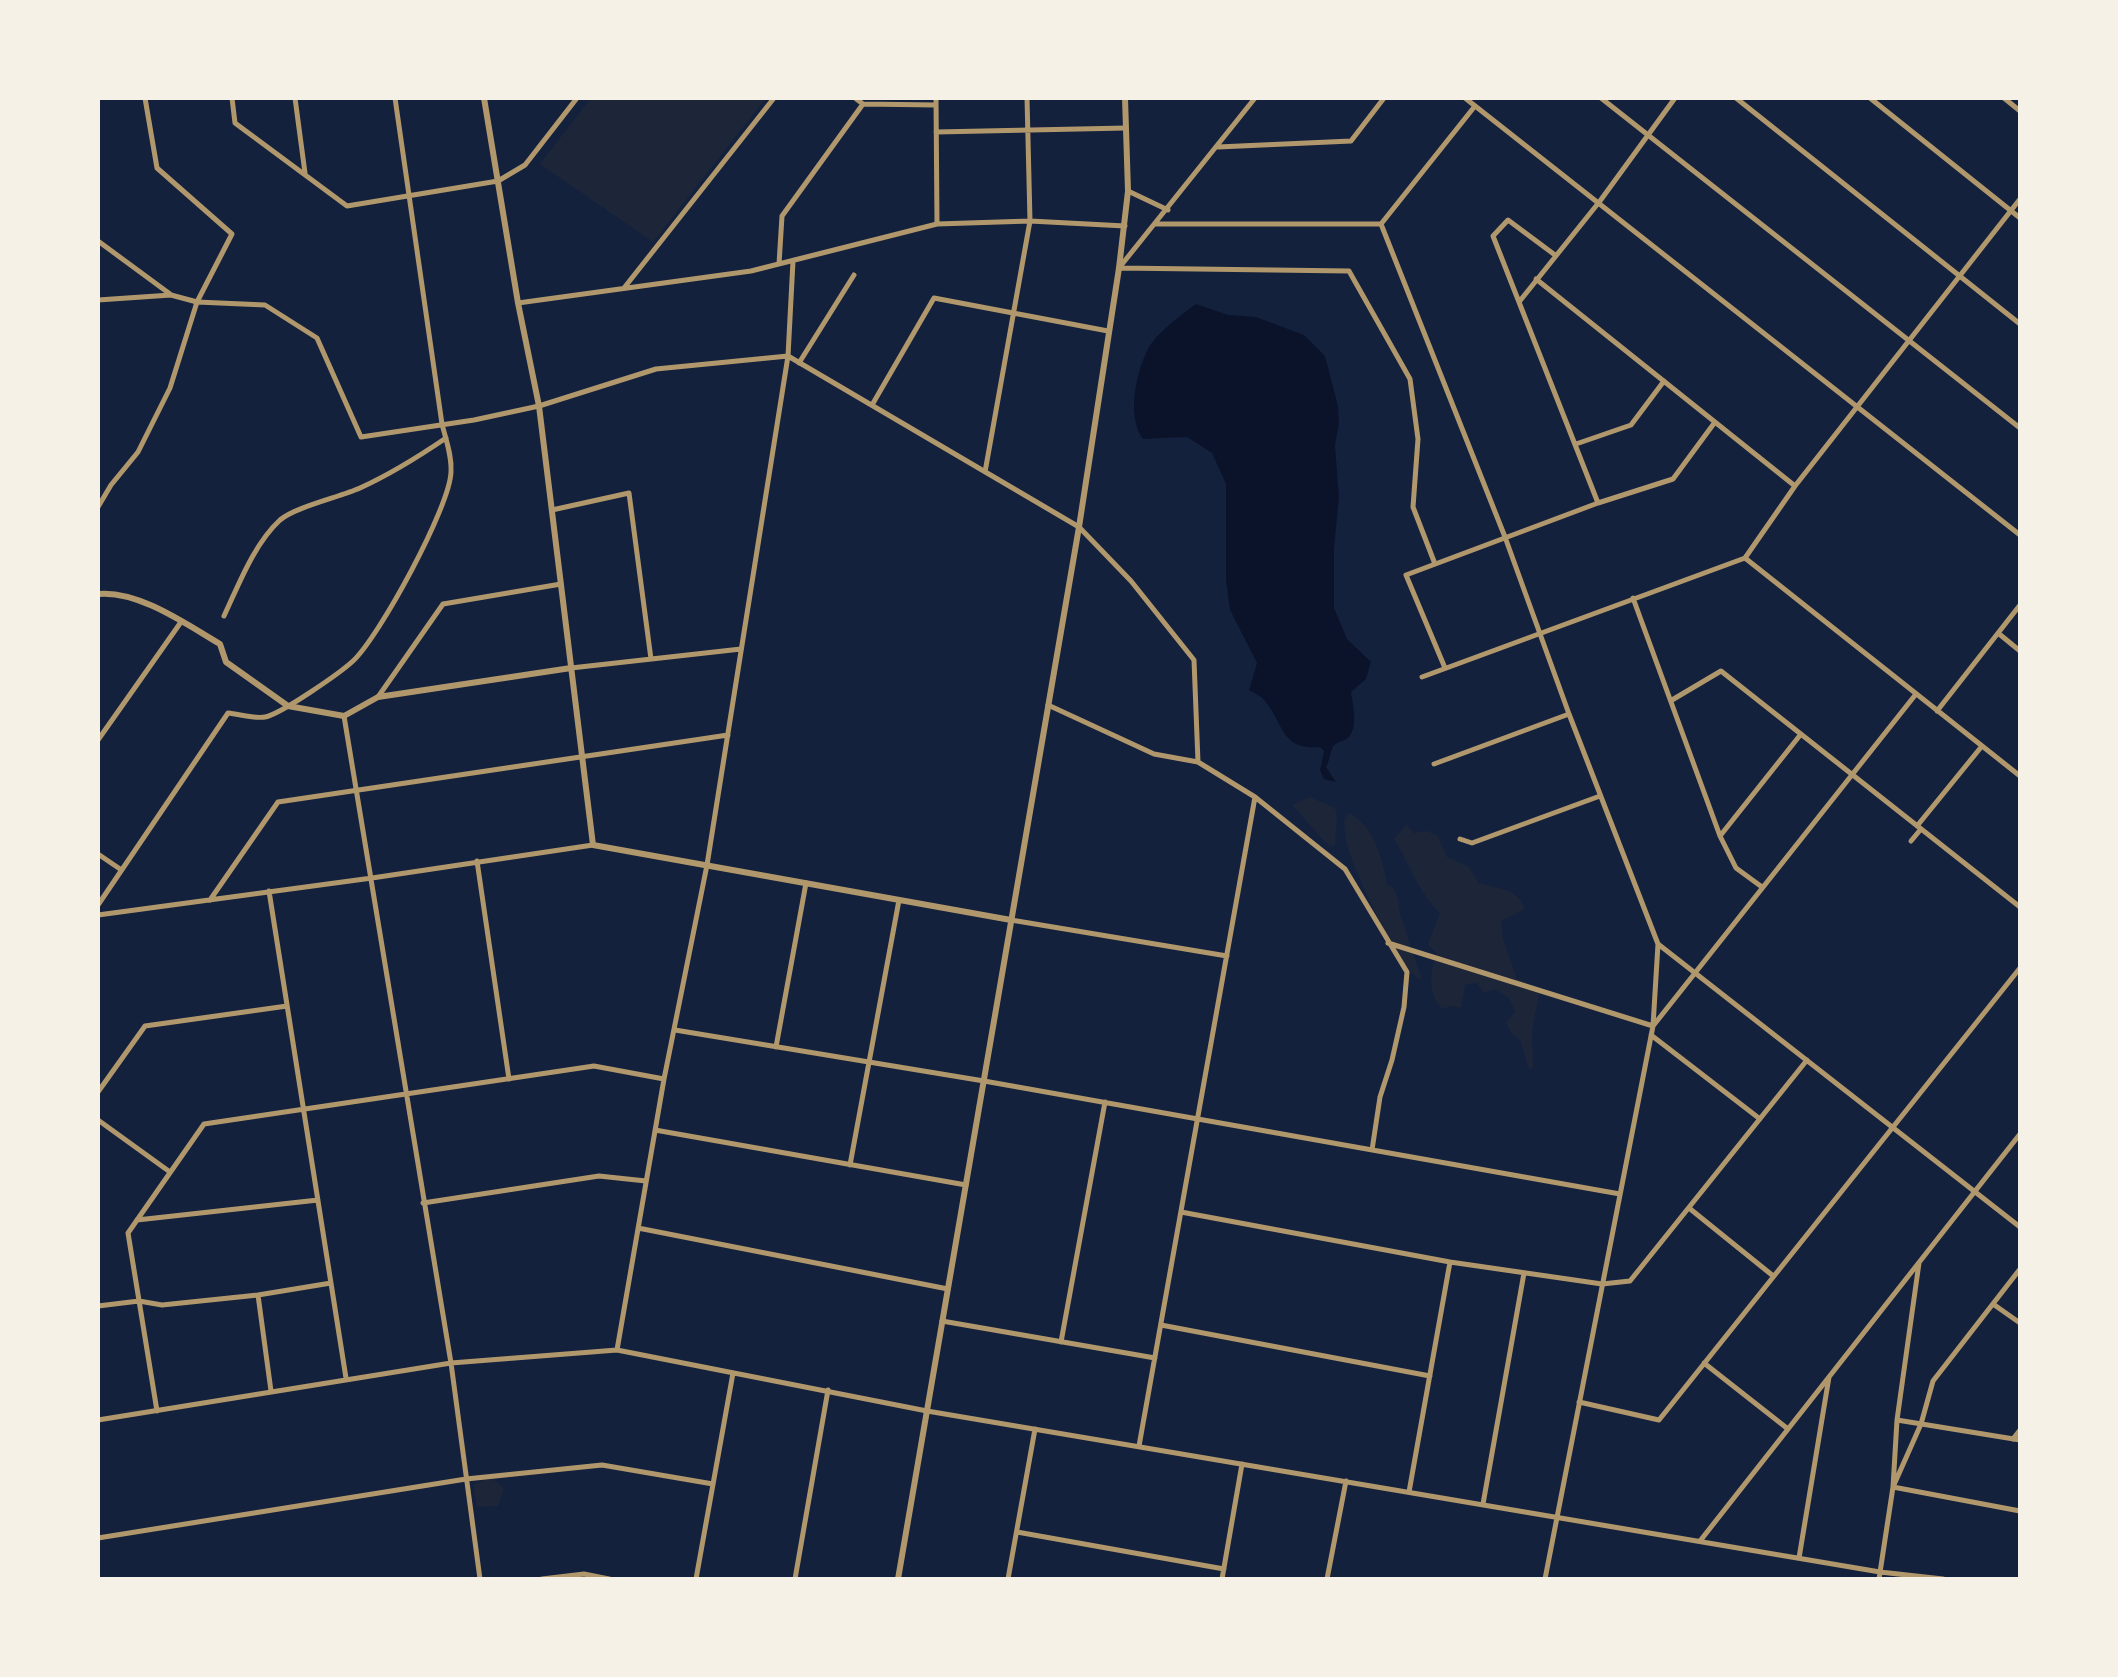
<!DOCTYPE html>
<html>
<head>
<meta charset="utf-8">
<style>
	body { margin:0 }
	#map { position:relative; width:2118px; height:1677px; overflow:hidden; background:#14213d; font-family:"Source Serif 4",serif }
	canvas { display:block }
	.frame { position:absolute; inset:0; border:100px solid #f6f1e7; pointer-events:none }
</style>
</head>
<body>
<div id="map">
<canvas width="2118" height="1677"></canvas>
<div class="frame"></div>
</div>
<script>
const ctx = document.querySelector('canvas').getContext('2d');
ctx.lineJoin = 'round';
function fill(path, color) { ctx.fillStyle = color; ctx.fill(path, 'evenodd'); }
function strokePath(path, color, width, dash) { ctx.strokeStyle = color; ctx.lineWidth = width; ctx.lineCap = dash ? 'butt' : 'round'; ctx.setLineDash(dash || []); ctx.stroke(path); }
fill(new Path2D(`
	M591,98H766L653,242L540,164Z
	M1310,797L1335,808L1337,816L1335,845L1329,846L1292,805Z
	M1349,813C1373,824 1383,860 1387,884L1393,888L1398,899L1400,914L1422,980C1399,972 1355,871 1347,845C1345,837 1345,828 1344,820Z
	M1406,825L1414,833L1427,831L1438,836L1447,857L1469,867L1478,883C1497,889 1517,887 1525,909L1501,921L1503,939L1517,979L1540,989L1532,1030L1533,1068L1529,1069L1520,1040L1512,1034L1506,1023L1515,1012L1509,998L1494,989L1484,993L1477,983L1465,985L1461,1008L1452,1006L1442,1009C1428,993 1429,972 1437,953L1428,944L1440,913C1418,892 1410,864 1394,839Z
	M490,1477L504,1488L498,1506L477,1507L473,1485Z`), '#1d2539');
fill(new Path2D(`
	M1196,304L1228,315L1256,317L1304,335L1325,356L1338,406L1339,424L1335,445L1339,498L1334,548V608L1347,639L1371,662L1366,679L1351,692C1353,706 1359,727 1348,738C1343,742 1335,741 1332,749C1329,755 1330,761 1326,767L1336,782L1324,779L1320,770L1324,751L1320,747C1281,751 1284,724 1265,701C1261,696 1254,693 1249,690L1257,663L1230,610L1226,580V484L1212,453L1187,437L1143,439C1126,416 1136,371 1149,347C1159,331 1181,315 1196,304Z`), '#0b132b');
strokePath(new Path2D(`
	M232,98L235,123L347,206L498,181L525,165L577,98
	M295,98L305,173
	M855,98L863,104L936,105
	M936,98L937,224
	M1465,98L2020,535
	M1601,98L2020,428
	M1736,98L2020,324
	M1870,98L2020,218
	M2004,98L2020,111
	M936,132L1126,128
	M1218,147L1351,141L1384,98
	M1128,191L1168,210
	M1156,224H1381L1505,537L1569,714L1658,944L2020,1227
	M1381,224L1475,106
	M98,241L170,294
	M1555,255L1508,220L1493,236L1598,503
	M779,264L782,216L863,104
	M1119,268L1349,271L1410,379L1418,439L1413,507L1435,564
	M1119,268L1255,98
	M1536,279L1795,486
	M624,288L774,98
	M98,300L171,295L197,302L265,305L317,338L361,437L474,420L539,406L656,369L788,356L1079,527L1131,581L1194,660L1198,762
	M1519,302L1600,201L1675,98
	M518,303L751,271L937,224L1030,221L1125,226
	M799,363L854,275
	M872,405L934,298L1108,331
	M1576,444L1631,425L1664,381
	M985,472L1030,221L1027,98
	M98,507L111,485L138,452L170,388L197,302L232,234L157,168L145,98
	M552,510L629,493L651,659
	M1745,558L2020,776
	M1633,598L1720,836L1736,868L1762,887
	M224,616C239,584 254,544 280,520C295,507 340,497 360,488C391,474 418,457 446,438
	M1998,633L2020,651
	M571,668L741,649
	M1445,668L1406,575L1598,503L1673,479L1715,422
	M1422,677L1745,558L1795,486L2020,199
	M378,697L443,604L561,584
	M1672,700L1721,671L2020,907
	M1048,705L1154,754L1198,762L1255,797L1345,869L1407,972L1404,1007L1392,1060L1380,1097L1372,1150
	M1937,711L2020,605
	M344,716L451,1363L480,1579
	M98,740L181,622
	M1434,764L1569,714
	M1917,826L1982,746
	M1720,836L1801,734
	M1460,839L1472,843L1600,796
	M1911,841L1921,829
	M98,854L120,869
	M477,861L509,1079
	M269,891L346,1378
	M210,900L278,802L728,735
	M98,905L228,713C239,714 254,719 265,717C281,714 340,673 353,661C379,637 450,507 451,472C452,456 446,440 442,424L395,98
	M98,915L372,878L593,845
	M1011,920L1227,956
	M1388,943L1653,1026L1916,694
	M675,1030L984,1081L1620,1194
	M1651,1035L1760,1119
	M776,1047L806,883
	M98,1092L145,1026L287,1006
	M98,1120L170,1172
	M655,1130L966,1185
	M850,1165L899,900
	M423,1203L599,1176L646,1181
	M1689,1208L1772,1275
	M1181,1212L1450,1262L1602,1284L1630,1281L1807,1060
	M137,1220L318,1200
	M638,1228L948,1289
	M2020,1269L1933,1381L1921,1424L1893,1487L2020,1511
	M258,1295L271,1391
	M1993,1304L2020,1323
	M98,1306L139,1301L162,1305L258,1295L331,1283
	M942,1321L1155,1358
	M1161,1325L1430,1376
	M1061,1342L1105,1102
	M617,1350L664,1079L707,865L788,356L793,261
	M1704,1363L1788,1429
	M1579,1402L1659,1420L2020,968
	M157,1411L128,1233L204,1124L594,1066L664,1079
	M98,1420L451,1363L617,1350L927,1411L1880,1572L1943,1579
	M1897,1420L2020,1440
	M2013,1439L2020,1430
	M1139,1446L1255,797
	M1409,1492L1450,1262
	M1483,1504L1524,1273
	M1017,1532L1224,1569
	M98,1538L466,1479L602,1465L713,1484
	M1700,1541L2020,1134
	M1799,1558L1829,1377
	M542,1579L584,1574L609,1579
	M696,1579L733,1373
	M795,1579L828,1390
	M1008,1579L1035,1429
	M1222,1579L1242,1464
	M1327,1579L1346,1481
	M1545,1579L1653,1026L1658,944
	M1879,1579L1893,1487L1897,1420L1919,1263`), '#b1986c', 5);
strokePath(new Path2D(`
	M484,98L518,303L539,406L593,845L1011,920
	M98,594C138,590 186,624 220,644L226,662L288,706L344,716L378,697L571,668
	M898,1579L1079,527L1119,268L1128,191L1125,98`), '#b1986c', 6);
</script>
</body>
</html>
